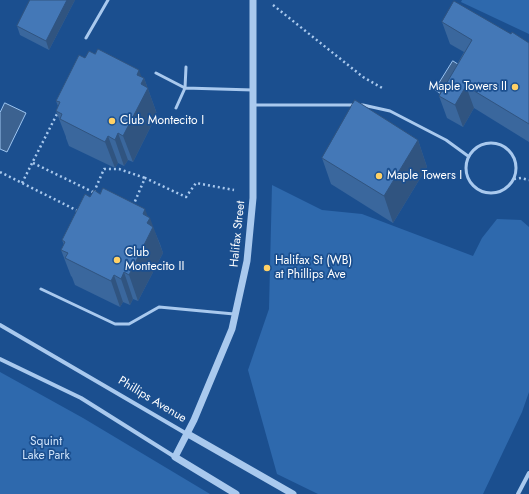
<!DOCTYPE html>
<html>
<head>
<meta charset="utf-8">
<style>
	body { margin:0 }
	canvas { display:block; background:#1b4f8f }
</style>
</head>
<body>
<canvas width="529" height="494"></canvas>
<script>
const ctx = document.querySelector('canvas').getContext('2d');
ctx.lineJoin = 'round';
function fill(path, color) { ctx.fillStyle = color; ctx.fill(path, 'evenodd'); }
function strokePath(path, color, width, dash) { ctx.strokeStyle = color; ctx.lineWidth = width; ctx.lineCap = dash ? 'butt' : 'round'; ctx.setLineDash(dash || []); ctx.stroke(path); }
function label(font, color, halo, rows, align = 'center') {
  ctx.font = font + ' Jost,sans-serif'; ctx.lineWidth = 3.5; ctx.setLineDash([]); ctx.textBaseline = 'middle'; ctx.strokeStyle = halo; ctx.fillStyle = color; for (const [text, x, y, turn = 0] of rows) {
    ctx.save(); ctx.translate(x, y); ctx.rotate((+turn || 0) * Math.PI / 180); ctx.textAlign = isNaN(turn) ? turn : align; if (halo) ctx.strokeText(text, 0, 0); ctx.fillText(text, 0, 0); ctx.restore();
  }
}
fill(new Path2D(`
	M462,0H529V34L461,2Z
	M272,185L322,210L362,214L473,256L482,238L497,219L521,220L529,227V392L522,412L483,494H318L277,474L248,370L269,309Z
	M0,372L83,418L210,494H0Z`), '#2e69ad');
const water = new Path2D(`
	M453,61L464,68L446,97L435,90Z
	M5,103L26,113L7,152L0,149V113Z`);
fill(water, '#3c6290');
strokePath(water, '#9cc4f0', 1);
strokePath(new Path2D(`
	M273,5L363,77L384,89
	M33,163L95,193
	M0,172L78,211
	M514,179L521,178L529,180
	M22,183L58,112
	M94,192L104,169H119L145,178
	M133,206L145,178L186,197L196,183L234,190`), '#a9c9ee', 2.5, [2, 3]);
strokePath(new Path2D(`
	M86,38L108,0
	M156,73L185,88L253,90
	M253,105H363L390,111L446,140L468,156
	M176,108L185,88L186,67
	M466 168a25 25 0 1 1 50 0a25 25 0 1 1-50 0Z
	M41,289L115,324H129L159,307L234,314`), '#a9c9ee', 3);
strokePath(new Path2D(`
	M0,325L187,434
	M0,359L81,398L175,457
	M518,494L529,473`), '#a9c9ee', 4);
strokePath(new Path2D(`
	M188,434L293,494
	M236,494L175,457L194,420L232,329L247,261L253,198V0`), '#a9c9ee', 7);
fill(new Path2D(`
	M75,0L49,50L20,35L17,26Z
	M442,22L511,34L529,43V142L474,108L463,127L447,118L439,96L464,52L450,44Z
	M85,58L144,78L157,114L133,162L128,160L124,166L118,163L115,168L69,146L66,138V137L56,111L58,106L56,101Z
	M418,140L427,167L393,223L331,184L322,158Z
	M90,197L148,216L160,244L163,253L138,301L133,299L130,305L123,302L120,307L75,285L72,277L71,276L61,250L64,245L62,240Z`), '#3a679d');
fill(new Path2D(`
	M67,0H75L49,50L46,41Z
	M139,70L143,81L144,78L157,114L133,162L123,136L137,75Z
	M466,86L474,108L463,127L455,105Z
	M118,133L128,160L124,166L115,140Z
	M108,136L118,163L115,168L105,142Z
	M418,140L427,167L393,223L384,196Z
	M145,209L149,220L150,218L163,253L138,301L129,275L143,214Z
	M124,272L133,299L130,305L121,279Z
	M114,275L123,302L120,307L111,281Z`), '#305480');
const building = new Path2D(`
	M30,0H67L46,41L17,26Z
	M454,1L511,34L512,32L529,43V124L466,86L455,105L439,96L472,40L442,22Z
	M98,49L139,70L137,75L144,78L141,84L148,88L123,136L118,133L115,140L108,136L105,142L60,119L62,114L56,111L60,102L56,101L79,55L85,58L89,51L95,54Z
	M355,100L418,140L384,196L322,158Z
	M103,188L145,209L143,214L150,218L147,223L153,227L129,275L124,272L121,279L114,275L111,281L65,258L68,253L61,250L65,242L62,240L85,194L90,197L94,190L100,194Z`);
fill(building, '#4478b7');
strokePath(building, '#305480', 1);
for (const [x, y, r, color] of [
	[515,87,4,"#ffd166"],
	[112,121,4,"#ffd166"],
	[379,176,4,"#ffd166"],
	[117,260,4,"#ffd166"],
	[267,268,4,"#ffd166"]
]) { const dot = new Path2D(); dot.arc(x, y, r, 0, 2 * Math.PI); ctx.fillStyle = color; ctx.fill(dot); strokePath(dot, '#1b4f8f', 1.5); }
label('12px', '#fff', '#1b4f8f', [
	["Maple Towers II",507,87,"right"],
	["Club Montecito I",120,121],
	["Maple Towers I",387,176],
	["Club",125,253],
	["Montecito II",125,267],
	["Halifax St (WB)",275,261],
	["at Phillips Ave",275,275]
], 'left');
label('12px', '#fff', '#1b4f8f', [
	["Halifax Street",238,234,-84],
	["Phillips Avenue",152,400,31]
]);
label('12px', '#cfe3fa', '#1b4f8f', [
	["Squint",46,442],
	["Lake Park",46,456]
]);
</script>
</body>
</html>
